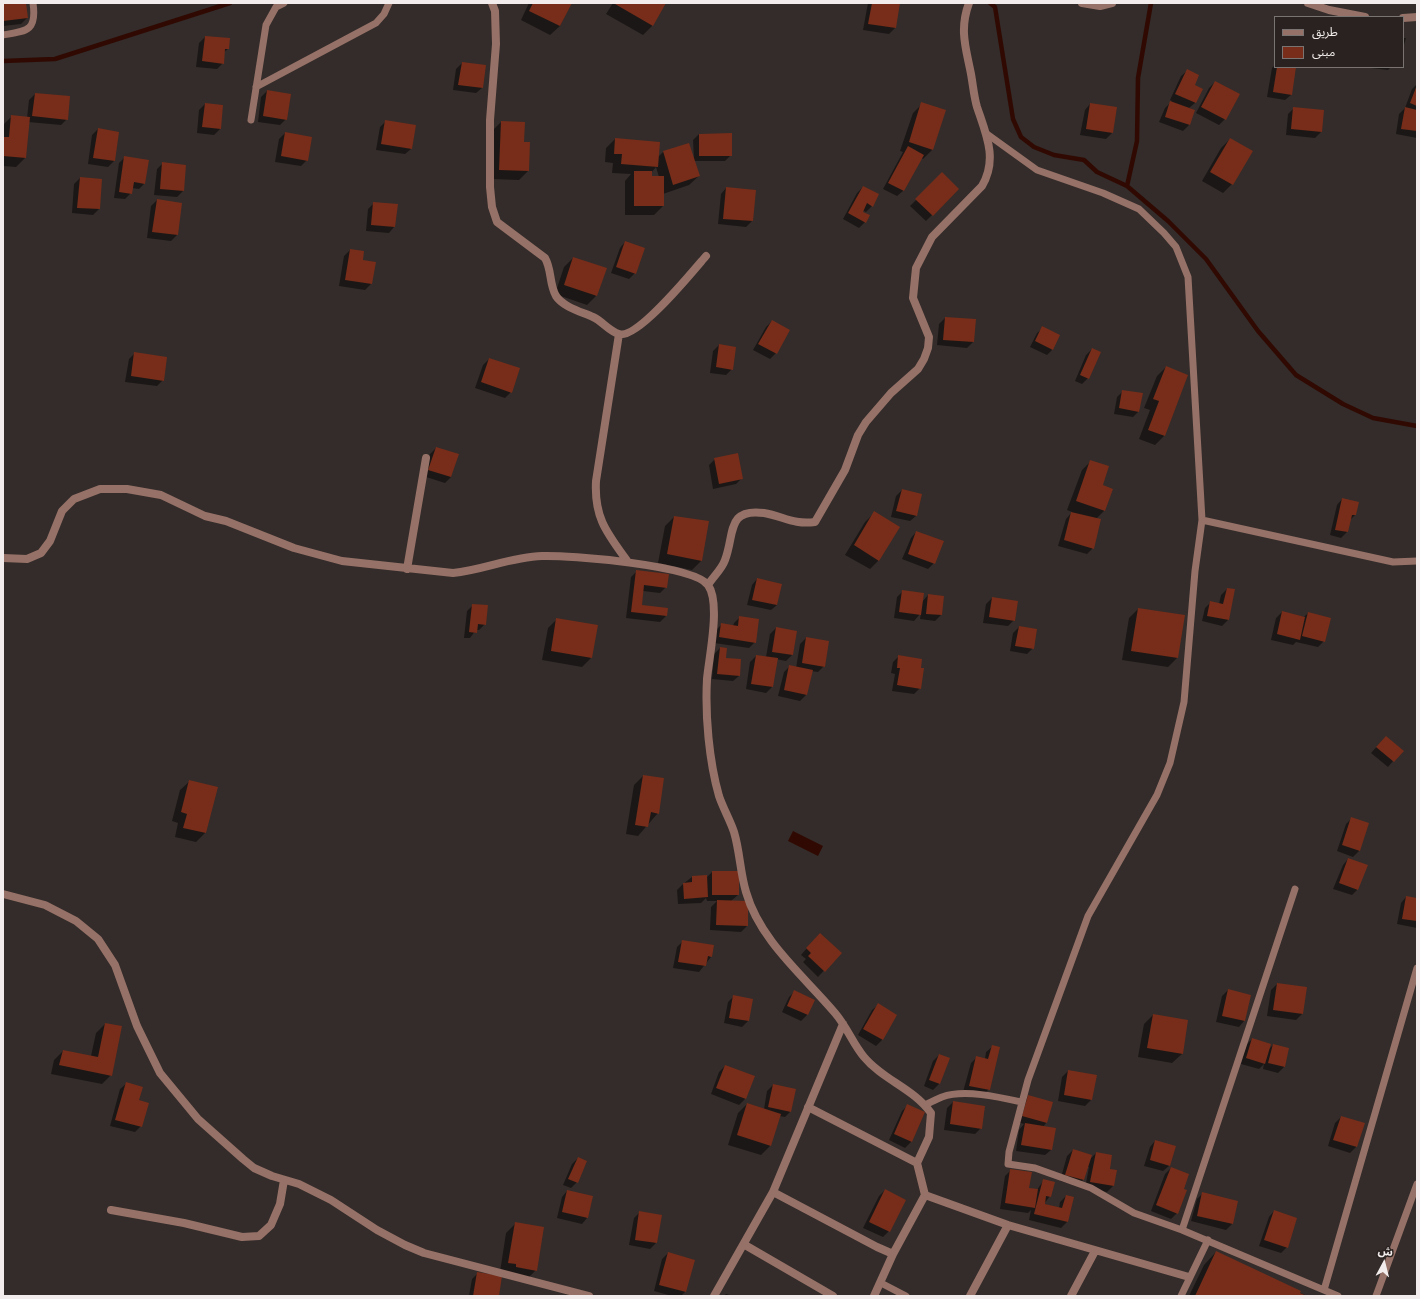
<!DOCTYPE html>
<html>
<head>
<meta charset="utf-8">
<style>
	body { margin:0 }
	#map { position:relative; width:1420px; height:1299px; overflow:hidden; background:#332c2a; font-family:Manrope,"Noto Sans Arabic",sans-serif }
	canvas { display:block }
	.frame { position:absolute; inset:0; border:4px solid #f2edec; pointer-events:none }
	.legend { position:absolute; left:1274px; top:16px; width:130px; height:52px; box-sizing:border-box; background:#292220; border:1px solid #797372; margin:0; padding:5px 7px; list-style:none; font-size:12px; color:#f2edec }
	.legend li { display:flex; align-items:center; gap:8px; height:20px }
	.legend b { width:20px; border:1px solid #797372 }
	.north { position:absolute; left:1364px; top:1243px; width:40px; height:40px; -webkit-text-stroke:3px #292220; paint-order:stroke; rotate:7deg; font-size:11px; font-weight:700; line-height:16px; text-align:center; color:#f2edec }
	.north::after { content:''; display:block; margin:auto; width:14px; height:18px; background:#f2edec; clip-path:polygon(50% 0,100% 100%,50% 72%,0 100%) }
</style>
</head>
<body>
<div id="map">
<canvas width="1420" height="1299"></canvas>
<div class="frame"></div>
<ul class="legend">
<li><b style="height:5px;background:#967167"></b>طريق</li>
<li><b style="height:11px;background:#772d19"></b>مبنى</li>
</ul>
<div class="north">ش</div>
</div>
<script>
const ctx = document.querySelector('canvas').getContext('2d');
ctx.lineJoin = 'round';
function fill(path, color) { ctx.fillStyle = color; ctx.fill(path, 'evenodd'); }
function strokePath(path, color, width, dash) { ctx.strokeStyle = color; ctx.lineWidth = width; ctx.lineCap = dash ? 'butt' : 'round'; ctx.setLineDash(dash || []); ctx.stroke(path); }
fill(new Path2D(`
	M793,831L823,846L818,856L788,841Z`), '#300a02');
fill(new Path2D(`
	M3,3H25L27,18L21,24L3,26Z
	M529,3H571L560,26L550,35L521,20Z
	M613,3H665L652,26L643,35L606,14Z
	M868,3H899L895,28L889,34L863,30Z
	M205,37L228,49L224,52L223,63L217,69L196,67L199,43Z
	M1403,38H1406L1403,48Z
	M462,63L482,88L476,93L453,90L456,69Z
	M1275,65V67H1295L1291,95L1285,100L1267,97L1272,68Z
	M1363,67H1391L1388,70Z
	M1187,71L1193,85L1201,89L1195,103L1189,108L1194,110L1189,125L1183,131L1159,122L1165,108L1172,101L1170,100L1181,76Z
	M1215,82L1225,119L1219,125L1196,113L1209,88Z
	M1417,84V138L1396,134L1399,114L1405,108L1412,89Z
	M267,91L286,119L280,125L258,122L261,97Z
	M35,94L67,119L61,125L28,122L25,158L16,167L3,166V125L12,116L27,118L29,100Z
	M205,104L220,129L214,135L197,133L199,110Z
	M922,104L933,149L923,159L921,158L903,191L897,196L883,189L903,152L900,151L913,113Z
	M1090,104L1116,108L1112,133L1106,139L1080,135L1085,110Z
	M1294,108L1323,111L1321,132L1315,138L1286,135L1288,114Z
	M386,121L411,149L405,154L376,150L380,127Z
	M501,122L523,143H529L528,171L519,180L491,179L492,131Z
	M98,129L114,161L108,167L88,164L92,135Z
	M285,133L307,160L301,166L275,162L279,139Z
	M699,134L731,155L725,161H694L699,176L689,185L663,194V206L654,215H625V181L631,174L612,173L613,163L605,162L606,148L615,139L657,158L663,152L688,144L694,159L693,140ZM656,167L659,177H651V173Z
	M1230,139L1251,151L1232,184L1223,193L1202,181L1221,148Z
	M125,157L144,184L139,189L132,188L131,193L125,199L114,198L119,163Z
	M163,163L185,166L183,191L177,197L154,195L157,169Z
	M942,174L958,189L926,221L910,206Z
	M80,178L99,209L93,215L72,213L74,184Z
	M863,187L872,206L866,212L862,210L865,222L859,228L843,219L857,193Z
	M726,188L755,191L752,221L746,227L718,224L721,194Z
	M157,200L177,235L171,241L147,238L151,206Z
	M374,203L397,205L394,227L389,233L366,231L368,209Z
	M625,242L635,273L629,279L611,273L620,248Z
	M350,250L362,261L375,263L371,284L365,290L339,286L344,256Z
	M573,258L596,296L587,305L555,294L564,267Z
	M945,318L973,342L967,348L937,345L939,324Z
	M772,321L789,331L776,353L770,359L753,350L766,327Z
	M1043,328L1052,350L1047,355L1030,347L1037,333Z
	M719,345L732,369L726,375L710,373L713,351Z
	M1092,349L1088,378L1082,384L1075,381L1086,355Z
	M135,353L163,380L157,386L125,382L129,359Z
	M489,359L511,392L505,398L475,388L483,365Z
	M1166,367L1187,375L1164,436L1155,445L1139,439L1150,410L1144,408L1157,376Z
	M1123,391L1139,411L1133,417L1114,414L1117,397Z
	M436,448L451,477L445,483L423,476L430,454Z
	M715,459L742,478L736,484L713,489L709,465Z
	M1091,461L1101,486L1112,489L1104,511L1096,519L1093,548L1087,554L1058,546L1066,519L1072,512L1067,510L1082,470Z
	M902,490L916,516L910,521L891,517L896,496Z
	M1342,499L1355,515L1350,520L1347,532L1341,538L1330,535L1337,505Z
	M874,513L879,560L870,569L845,555L865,522Z
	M674,517L708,522L701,561L692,570L658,563L665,526Z
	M916,532L934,563L928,569L902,559L911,538Z
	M637,571L666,587L660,593L643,591L641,606L666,616L660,622L626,618L631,577Z
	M757,579L777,605L771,610L747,605L752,585Z
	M1227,589L1228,620L1222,626L1202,621L1205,608L1211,602L1219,604L1221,595Z
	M903,591L922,602L928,595L941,615L935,621L920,619L921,613L914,621L894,618L897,597Z
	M992,598L1014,620L1008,626L983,623L986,604Z
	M473,605L485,624L479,630H476L470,638H464L467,611Z
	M1138,609L1184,616L1177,658L1168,667L1122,660L1129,618Z
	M1282,612L1304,617L1308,613L1324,641L1318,647L1296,642L1293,645L1271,640L1276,618Z
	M740,617L755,642L749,648L714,643L716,630L722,624L733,626L734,623Z
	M557,619L591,658L582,667L542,660L548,628Z
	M1019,627L1033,648L1027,654L1010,651L1013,633Z
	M776,628L792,655L786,661L776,659L772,687L766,693L746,689L750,662L756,656L766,657L770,634Z
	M806,638L824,666L818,672L811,671L806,695L800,701L778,696L784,672L790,666L796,668L800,644Z
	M720,648L725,659L739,676L733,681L712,679L714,654Z
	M899,656L920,688L914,694L892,691L895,674L891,673L893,662Z
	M1380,743L1393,761L1388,767L1371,753Z
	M643,776L658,813L638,836L626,834L634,785Z
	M190,781L216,788L205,833L196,842L175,837L178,823L172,821L180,790Z
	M1352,818L1368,824L1359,851L1353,857L1337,851L1346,824Z
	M1348,859L1358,889L1352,895L1333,889L1343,865Z
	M712,872L738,895L731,901L747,926L741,932L710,930L711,907L717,901H707L706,898L701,903L678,904L677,890L683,884L692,877L706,878Z
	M1406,897L1417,899V928L1397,924L1401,903Z
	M814,940L840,953L818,977L803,962L806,959L801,955Z
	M683,941L711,957L699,972L673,968L677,947Z
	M1277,984L1305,988L1302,1014L1296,1020L1267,1016L1271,990Z
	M1228,990L1244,1021L1239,1027L1216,1022L1222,996Z
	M795,991L814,1000L807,1015L801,1021L782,1012L789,997Z
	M734,996L748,1021L742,1027L724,1023L728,1002Z
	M878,1005L896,1015L882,1040L876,1046L858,1035L872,1010Z
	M1153,1015L1182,1054L1172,1063L1138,1057L1144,1024Z
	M105,1024L111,1075L102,1084L51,1074L54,1060L63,1051L91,1056L96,1033Z
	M1252,1039L1268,1050L1273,1045L1288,1049L1284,1067L1278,1073L1263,1069L1264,1064L1259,1069L1241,1064L1246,1045Z
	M992,1047L989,1089L983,1095L963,1092L971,1063L977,1057L985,1059L986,1052Z
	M939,1055L949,1059L939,1084L933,1090L924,1086L933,1061Z
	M725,1066L753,1076L745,1099L739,1105L711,1094L719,1072Z
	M1068,1071L1091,1100L1085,1106L1058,1101L1062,1077Z
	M126,1084L138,1101L141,1126L135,1132L110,1126L120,1089Z
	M773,1085L791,1111L785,1117L779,1116L770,1146L761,1155L728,1145L738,1113L747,1104L764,1109L767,1091Z
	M1029,1096L1052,1103L1046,1123L1043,1127L1051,1150L1045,1155L1016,1151L1019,1130L1024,1124L1017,1122L1023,1102Z
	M953,1102L981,1128L975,1134L944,1130L947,1108Z
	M908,1105L924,1112L911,1142L905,1148L889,1140L902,1111Z
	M1341,1117L1363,1124L1356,1147L1350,1153L1328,1146L1335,1123Z
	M1155,1141L1169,1166L1163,1171L1144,1166L1150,1147Z
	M1073,1150L1089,1160L1096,1153L1109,1170L1113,1186L1107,1192L1085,1188L1089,1167H1087L1083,1180L1077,1186L1060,1181L1067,1156Z
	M578,1158L577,1182L571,1188L563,1185L572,1164Z
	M1171,1168L1182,1189L1177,1213L1171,1219L1151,1211L1165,1174Z
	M1011,1170L1028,1189L1037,1190L1043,1181L1050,1196L1044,1204L1059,1208L1060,1202L1066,1196L1073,1198L1067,1222L1061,1228L1029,1220L1031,1210L1028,1213L1000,1209L1005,1176Z
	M885,1190L905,1200L889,1231L883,1237L863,1228L879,1196Z
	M567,1191L587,1218L582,1224L557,1218L562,1197Z
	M1203,1193L1237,1202L1232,1224L1226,1230L1191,1221L1197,1199Z
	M1274,1211L1287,1247L1281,1253L1259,1246L1269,1217Z
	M640,1212L656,1243L650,1249L629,1245L634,1218Z
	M515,1224L536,1270L527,1279L500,1272L506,1233Z
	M1216,1252L1307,1296H1189L1204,1265Z
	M668,1253L694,1260L685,1292L681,1296H672L654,1291L662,1259Z
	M478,1273L498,1296H469L472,1279Z
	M726,1294L733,1296H724Z`), '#0007');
strokePath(new Path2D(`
	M990,3L995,7L1013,119L1021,137L1034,147L1054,155L1084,160L1097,172L1127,186L1168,221L1206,259L1258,331L1296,375L1343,404L1373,418L1417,426
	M3,61L55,59L230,3
	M1127,186L1137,141L1138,78L1151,3`), '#300a02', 4.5);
fill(new Path2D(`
	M3,3H26L28,18L3,21Z
	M533,3H572L560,26L529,11Z
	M616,3H666L653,26L615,4Z
	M872,3H900L896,28L868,24Z
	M205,36L230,38L229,49H225L224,64L202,61Z
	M462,62L486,65L483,88L458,85Z
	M1277,67H1296L1292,95L1273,92Z
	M1187,69L1199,75L1195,85L1203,89L1196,103L1175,94Z
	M1215,81L1240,94L1226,120L1201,107Z
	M1417,85V106L1410,103Z
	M267,90L291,94L287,120L263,116Z
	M35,93L70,96L68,120L32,116Z
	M1170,101L1195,110L1190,125L1165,117Z
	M921,102L946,110L933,150L909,142Z
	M205,103L223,105L221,129L202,127Z
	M1090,103L1117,107L1113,133L1086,129Z
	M1293,107L1324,110L1322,132L1291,129Z
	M1405,107L1417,110V131L1401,129Z
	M11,115L30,117L26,158L3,156V137H9Z
	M385,120L416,125L412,149L381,144Z
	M501,121L525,122L524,142H530L529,171L499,170Z
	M98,128L119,132L115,161L93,158Z
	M285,132L312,137L308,161L281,156Z
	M732,133V156H699V134Z
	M615,138L660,142L658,167L621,164L622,154H614Z
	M1230,138L1253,151L1233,185L1210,172Z
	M689,143L700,176L673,185L663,151Z
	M908,146L924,155L904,191L888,183Z
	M124,156L149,160L145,184L134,182L132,194L119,192Z
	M162,162L186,165L184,191L160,189Z
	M634,171H652V176H664V206H634Z
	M942,172L959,189L933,216L915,199Z
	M80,177L102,179L100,209L77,208Z
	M863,186L879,194L873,207L867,203L863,212L870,215L866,223L848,213Z
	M726,187L756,190L753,221L723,219Z
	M157,199L182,203L178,235L152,232Z
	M373,202L398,204L395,227L371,225Z
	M625,241L645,248L636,274L616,267Z
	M350,249L364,251L363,260L376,262L372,284L345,280Z
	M573,257L607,268L597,296L564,285Z
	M945,317L976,319L974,342L943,340Z
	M772,320L790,330L777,354L758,344Z
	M1042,326L1060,335L1053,350L1035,341Z
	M719,344L736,347L733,370L716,367Z
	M1092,348L1101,352L1089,379L1080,375Z
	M134,352L167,357L164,381L131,376Z
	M489,358L520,368L512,393L481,382Z
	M1166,366L1188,375L1165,436L1148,430L1159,401L1153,399Z
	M1122,390L1143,393L1139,412L1119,408Z
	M436,447L459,454L451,477L428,470Z
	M738,453L743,479L719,484L714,458Z
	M1090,460L1109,466L1103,485L1113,489L1105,511L1076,501Z
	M902,489L922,494L917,516L896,511Z
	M1342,498L1359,502L1356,515H1352L1348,532L1335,530Z
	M874,511L900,527L879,561L854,545Z
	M1071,512L1101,519L1094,549L1064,540Z
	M674,516L709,521L702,561L667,554Z
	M916,531L944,541L935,564L908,554Z
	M636,570L669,574L667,588L644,585L642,605L668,608L667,616L631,612Z
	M757,578L782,584L777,605L752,600Z
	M1227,588L1235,589L1229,620L1207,616L1210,601L1223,604Z
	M902,590L924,593L921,615L899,612Z
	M928,594L944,596L942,615L926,614Z
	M992,597L1018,601L1015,621L989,617Z
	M472,604L488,605L486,625L478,624L477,633L469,632Z
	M1138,608L1185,615L1178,658L1131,651Z
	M1282,611L1305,617L1300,640L1277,634Z
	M1308,612L1331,618L1325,642L1302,636Z
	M739,616L759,619L756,643L719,637L721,623L738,626Z
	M556,618L598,625L592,658L551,651Z
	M1019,626L1037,629L1034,649L1015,646Z
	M776,627L797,631L793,655L772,652Z
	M806,637L829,641L825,667L802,663Z
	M720,647L727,648L726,658L741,659L740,676L717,674Z
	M756,655L778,658L773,687L751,684Z
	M898,655L922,659L921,668H924L921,689L897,685L900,668H897Z
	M789,665L813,670L807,695L784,690Z
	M1386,736L1404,751L1394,762L1376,747Z
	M643,775L664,778L659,814L651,812L648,827L635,825Z
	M189,780L218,787L206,833L183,828L187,814L181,812Z
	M1351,817L1369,823L1360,851L1342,845Z
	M1348,858L1368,865L1358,890L1339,883Z
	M712,871H739V895H712Z
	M707,875L708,897L684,899L683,883L692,882V876Z
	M1406,896L1417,898V921L1402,919Z
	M717,900L748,901V926L716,925Z
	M820,933L842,953L825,972L808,956L811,953L806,948Z
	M682,940L714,945L712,957L708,956L706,966L678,962Z
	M1277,983L1307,987L1303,1014L1273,1010Z
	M1228,989L1251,995L1245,1021L1222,1016Z
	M794,990L815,1000L808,1015L787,1006Z
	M733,995L753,999L749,1021L729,1018Z
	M878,1003L897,1015L883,1040L863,1029Z
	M1153,1014L1188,1020L1183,1054L1147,1048Z
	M105,1023L122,1026L112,1076L59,1065L63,1050L98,1057Z
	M1252,1038L1271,1044L1265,1064L1246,1058Z
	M1273,1044L1289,1048L1285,1067L1268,1063Z
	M992,1045L1000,1047L990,1090L969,1086L976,1056L988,1059Z
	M939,1054L950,1058L940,1084L929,1080Z
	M725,1065L755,1076L746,1099L716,1088Z
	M1068,1070L1097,1075L1092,1100L1064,1095Z
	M126,1082L143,1087L139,1100L149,1103L142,1127L115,1120Z
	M773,1084L796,1089L791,1112L768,1107Z
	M1028,1095L1053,1102L1047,1123L1022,1116Z
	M953,1101L985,1106L982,1129L950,1124Z
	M747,1103L781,1114L771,1146L737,1135Z
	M907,1104L925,1112L912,1142L894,1134Z
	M1341,1116L1365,1123L1357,1147L1333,1140Z
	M1025,1123L1056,1128L1052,1150L1021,1145Z
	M1155,1140L1176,1146L1170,1166L1150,1160Z
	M1073,1149L1092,1155L1084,1180L1065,1175Z
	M1096,1152L1112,1155L1110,1169L1117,1170L1114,1186L1090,1182Z
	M578,1157L587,1161L578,1183L568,1179Z
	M1171,1167L1189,1174L1184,1189L1187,1190L1178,1214L1156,1205Z
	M1010,1169L1032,1172L1029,1188L1038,1189L1035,1208L1005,1203Z
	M1043,1179L1055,1182L1051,1197L1046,1196L1045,1204L1062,1208L1066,1195L1074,1197L1068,1222L1034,1214Z
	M885,1189L906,1200L890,1232L869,1222Z
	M567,1190L593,1196L588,1218L562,1212Z
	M1202,1192L1238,1201L1233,1224L1197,1216Z
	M1274,1210L1297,1218L1288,1248L1264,1240Z
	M639,1211L662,1215L657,1243L635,1240Z
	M515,1222L544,1227L537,1271L516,1267V1264L508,1263Z
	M1216,1251L1301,1291L1300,1293L1307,1296H1195Z
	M668,1252L695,1260L686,1292L659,1285Z
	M477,1272L502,1276L499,1296H473Z`), '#772d19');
strokePath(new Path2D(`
	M3,35C27,31 37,31 33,3
	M256,87L376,23L384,14L389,3
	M251,120L266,25L276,7L284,3
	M987,134L1037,170L1103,193L1139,209L1164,233L1176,247L1188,277L1202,520L1195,571L1184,702L1170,763L1157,795L1088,916L1028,1080L1009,1152L1008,1164L1035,1168L1091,1188L1134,1213L1182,1230L1338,1296
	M1202,520L1393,562L1417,561
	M925,1105C931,1102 937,1099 942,1097C964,1089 999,1097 1021,1102
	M1182,1230L1295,889
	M881,1283L906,1296
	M1324,1290L1417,968
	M1181,1296L1208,1240
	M1376,1296L1417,1184`), '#967167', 7);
strokePath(new Path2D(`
	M492,3L495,11L496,44L490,120V187L492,207L497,222L545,258C552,270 549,284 556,296C563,307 582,312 593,317C602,321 609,331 619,334C637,340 693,271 706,256
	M1082,3L1100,6L1112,3
	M1308,3L1329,10L1365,17
	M1403,18L1417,17
	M619,334L596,481C594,518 607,533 628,562
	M3,558L27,559L41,553L50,541L62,511L74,499L100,489H127L161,495L205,516L226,521L294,548L342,561L453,573C483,570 511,557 542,556C569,555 693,565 708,585C721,603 709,657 707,679C705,715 709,761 719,796C723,808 730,820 734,832C740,852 740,872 746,892C760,941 804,976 835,1013C847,1027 853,1044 864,1057C883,1080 913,1088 931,1113L929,1137L917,1163L925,1195L1008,1225L1189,1277
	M407,569L426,458
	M708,585C713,577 722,569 725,560C735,534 726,508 764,513C783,516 793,525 815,522L845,470L858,435L866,422L891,393L918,369L924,359L928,348L929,337L913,298L916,268L932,237L982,186C998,159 986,134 977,107C974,97 973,85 971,74C966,48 959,30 969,3
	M3,894L45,905L76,921L98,939L115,965L137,1026L160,1073L198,1119L243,1159L254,1168L272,1176L299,1184L331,1200L377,1230L405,1245L424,1253L589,1296
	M808,1107L917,1163
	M773,1192L877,1247L893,1254
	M111,1210L184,1223L242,1237L259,1236L271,1225L280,1204L284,1180
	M745,1245L833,1296
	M714,1296L773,1192L843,1024
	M874,1296L893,1254L925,1195
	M970,1296L1008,1225
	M1071,1296L1095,1251`), '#967167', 8);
</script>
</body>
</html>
